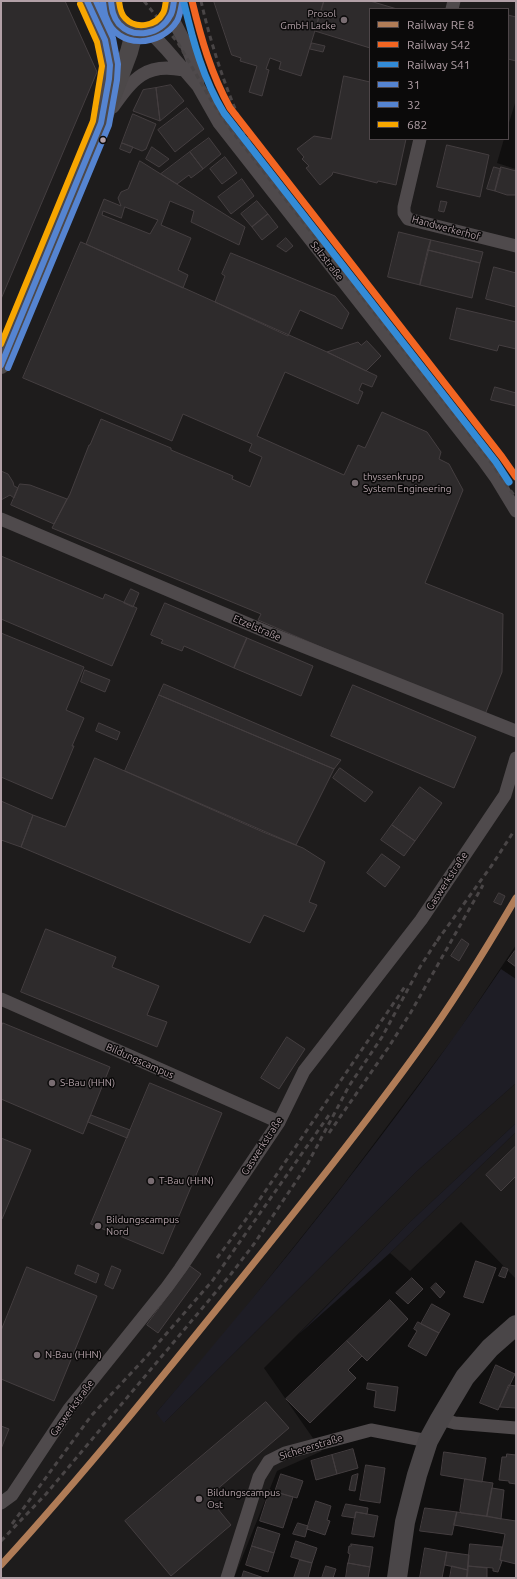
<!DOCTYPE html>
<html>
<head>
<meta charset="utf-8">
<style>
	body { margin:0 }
	#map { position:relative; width:517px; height:1579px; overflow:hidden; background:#100f0f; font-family:Ubuntu,sans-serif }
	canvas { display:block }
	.frame { position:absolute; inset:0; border:2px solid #b2a0a7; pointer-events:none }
	.legend { position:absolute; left:369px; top:8px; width:140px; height:132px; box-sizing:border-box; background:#0b0a0a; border:1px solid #4e4649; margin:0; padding:5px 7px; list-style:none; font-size:12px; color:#b2a0a7 }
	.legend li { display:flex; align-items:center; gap:8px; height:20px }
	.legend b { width:20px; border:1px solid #4e4649 }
</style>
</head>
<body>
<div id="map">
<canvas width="517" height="1579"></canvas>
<div class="frame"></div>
<ul class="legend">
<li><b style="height:5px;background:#b07c57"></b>Railway RE 8</li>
<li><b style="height:5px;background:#f26522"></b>Railway S42</li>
<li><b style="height:5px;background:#338bd7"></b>Railway S41</li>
<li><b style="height:5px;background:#5584d1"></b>31</li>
<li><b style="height:5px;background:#5584d1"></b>32</li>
<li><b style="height:5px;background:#f7a600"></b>682</li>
</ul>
</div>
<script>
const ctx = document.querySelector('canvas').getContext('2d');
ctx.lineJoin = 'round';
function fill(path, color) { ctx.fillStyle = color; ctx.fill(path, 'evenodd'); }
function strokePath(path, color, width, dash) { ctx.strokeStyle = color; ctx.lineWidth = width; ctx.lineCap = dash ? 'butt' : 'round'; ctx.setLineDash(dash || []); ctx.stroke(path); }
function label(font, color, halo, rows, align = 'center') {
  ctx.font = font + ' Ubuntu,sans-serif'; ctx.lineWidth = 3; ctx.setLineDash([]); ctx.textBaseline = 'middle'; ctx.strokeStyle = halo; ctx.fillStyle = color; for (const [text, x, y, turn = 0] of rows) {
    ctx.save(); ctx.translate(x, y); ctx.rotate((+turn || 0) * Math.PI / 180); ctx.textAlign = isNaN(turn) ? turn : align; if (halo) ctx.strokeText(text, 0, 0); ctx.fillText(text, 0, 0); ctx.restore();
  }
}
fill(new Path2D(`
	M1,1H516V100L508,126V9H370V139H504L497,163L516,169V945L458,1032L343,1185L222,1337L156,1413L165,1422L417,1171L516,1083V1123L410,1222L264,1368L322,1451L277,1471L234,1578H1Z
	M516,1132V1279L461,1222L410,1271L390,1253Z`), '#1e1c1c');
fill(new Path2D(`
	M501,969L516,979V1083L417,1171L164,1423L156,1413C277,1272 397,1123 501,969Z
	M516,1123V1132L390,1253L298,1335L410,1222Z`), '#1e1d25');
const building = new Path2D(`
	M1,1H65L97,72L1,299Z
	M214,1H324L301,76L279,69L281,62L270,58L266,69L269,70L262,96L249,92L257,66L240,61L241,58L232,55Z
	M324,1H370L397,9H370V48L315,31Z
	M508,15L516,17V61L508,59Z
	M312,43L325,46L323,52L310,49Z
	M344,76L370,82V139H406L396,185L378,181L377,183L333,172L332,175L320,185L306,168L309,166L302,159L304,157L297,149L314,136L331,139Z
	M171,85L184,101L160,121L156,88Z
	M156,88L160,121L133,111L143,90Z
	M187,108L204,129L175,152L158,130Z
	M133,114L156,124L146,149L142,151L122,143Z
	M209,138L221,154L203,169L190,152Z
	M122,143L133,147L130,153L120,149Z
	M447,145L489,155L480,197L437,187Z
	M152,147L169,159L159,167L146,159Z
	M190,152L203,169L191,178L189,175L177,184L161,174Z
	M225,157L237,173L222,184L210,169Z
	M140,161L245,227L239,245L191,222L194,211L170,201L161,225L191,238L178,270L188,275L183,288L86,244L104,199L121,206L118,198L121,192L128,189ZM125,207L158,220L150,234L102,215L103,211L121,218Z
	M494,167L501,169L495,191L487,189Z
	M501,167L516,171V195H507L495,191Z
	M242,179L254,196L231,214L218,197Z
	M257,201L268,214L252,227L241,214Z
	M441,201L447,202L444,212L439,211Z
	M268,214L278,227L262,240L252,227Z
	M399,232L431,240L420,285L388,277Z
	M286,238L293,246L286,252L277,246Z
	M431,240L483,252L480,263L428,250Z
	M81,242L327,352L377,376L372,387L362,383L359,390L363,392L358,404L285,372L257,436L344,475L358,445L365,448L382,412L427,432L441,452L439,459L449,464L463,490L425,583L503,614L502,672L484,717L258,620L261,614L52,528L70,494L89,445H90L101,419L171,448V450L233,476L232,479L250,487L262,457L249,451L252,444L183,414L172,441L23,378Z
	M428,250L480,263L472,298L420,285Z
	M231,253L335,296L349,313L342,329L300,310L288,336L215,302L225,276L222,274Z
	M494,267L516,273V307L486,299Z
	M457,308L516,322V349L499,345L497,351L450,339Z
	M367,341L381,356L366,371L327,352L358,342L361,345Z
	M495,387L516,393V406L491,400Z
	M1,471L8,474L13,482L14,486L18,488L14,498L10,495L1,500Z
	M20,484L30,485L67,499L54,524L11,505Z
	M1,556L103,599L105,594L137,608L112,666L1,619Z
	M131,589L139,593L133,607L124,603Z
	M165,603L247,638L234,668L184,646L182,651L161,643L163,640L151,635Z
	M1,633L84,667L66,710L84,718L72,746H74L52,799L1,777Z
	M247,638L313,666L301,696L234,668Z
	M85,670L110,680L105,692L81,682Z
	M164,684L341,760L334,769L159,695Z
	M353,685L476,737L454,788L331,736Z
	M159,695L334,769L296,845L125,771Z
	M99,723L120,732L117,740L96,731Z
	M95,758L263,832L303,848L325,862L309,902L317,905L304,932L264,915L250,943L21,847L33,815L65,827Z
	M340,768L373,792L365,802L333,778Z
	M420,787L442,803L415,841L392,825Z
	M1,801L33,815L21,847L1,840Z
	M392,825L415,841L404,856L381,840Z
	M382,854L400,867L385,887L367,873Z
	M499,893L505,896L501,905L494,902Z
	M46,929L116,957L112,967L159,986L147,1015L167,1022L157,1047L21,992Z
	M462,939L469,944L459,961L451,956Z
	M515,951L516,952V967L508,961Z
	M3,1023L110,1067L83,1134L1,1099V1029Z
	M287,1037L305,1049L279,1089L261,1078Z
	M150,1083L222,1113L163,1254L91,1224Z
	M91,1115L130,1130L127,1138L88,1122Z
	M1,1138L31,1150L2,1219H1Z
	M516,1146V1176L501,1191L486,1175Z
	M476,1261L496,1268L483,1303L464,1297Z
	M78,1265L99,1274L96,1283L75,1274Z
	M112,1266L121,1270L113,1289L105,1285Z
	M190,1266L201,1274L158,1333L147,1325Z
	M27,1267L97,1296L54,1401L1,1379V1331Z
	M503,1267L508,1269L505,1278L499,1276Z
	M412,1278L423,1289L408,1304L396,1293Z
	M436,1283L445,1292L440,1298L431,1288Z
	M390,1300L408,1319L367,1361L347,1341Z
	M432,1304L450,1314L439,1333L421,1324Z
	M418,1322L439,1333L426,1356L408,1346L417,1331L414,1329Z
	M347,1341L362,1356L348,1370L356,1378L310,1423L286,1399Z
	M496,1365L515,1374L498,1410L480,1403Z
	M368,1383L398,1387L395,1411L374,1407L376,1391L367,1389Z
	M509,1385L516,1386V1408L500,1407Z
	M266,1402L289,1428L208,1497L231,1525L171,1576L125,1521Z
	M1,1426L9,1429L1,1449Z
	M353,1449L358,1468L337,1474L332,1455Z
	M444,1452L486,1458L482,1482L441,1475Z
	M507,1454L516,1455V1484L509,1483V1481L499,1480L502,1457H506Z
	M332,1455L337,1474L316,1480L311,1461Z
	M366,1465L385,1468L380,1503L360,1500Z
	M281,1474L303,1481L297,1498L275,1492Z
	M358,1474L355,1491L349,1490L352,1476Z
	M465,1479L493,1483L487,1516L461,1513L460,1511Z
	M492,1488L504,1490L501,1519L487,1516Z
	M270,1490L293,1497L283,1528L260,1521Z
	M316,1501L331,1506L327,1520L330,1521L325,1535L307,1529Z
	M346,1504L368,1508L367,1514L356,1512L355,1518L342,1516Z
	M425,1508L457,1512L452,1535L420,1531Z
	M356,1512L378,1516L374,1537L352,1534Z
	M457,1512L516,1521V1564L500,1560L505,1534L454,1525Z
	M298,1523L308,1526L305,1537L293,1534Z
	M258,1527L280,1534L274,1553L252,1546Z
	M296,1541L317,1548L312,1563L291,1557Z
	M351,1544L373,1547L370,1567L348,1563L350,1554L348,1553L349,1546H351Z
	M470,1544L502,1547L500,1560L502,1561L498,1572L493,1571V1568L468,1566Z
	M252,1546L274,1553L268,1572L246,1565Z
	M425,1548L447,1552L442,1578H420Z
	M447,1552L469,1555L468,1570L445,1565Z
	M300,1560L312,1563L308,1578H294Z
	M348,1563L370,1567L368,1578H346Z
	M326,1566L336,1569L333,1578H322Z
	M452,1566L468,1570L467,1578H450Z
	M468,1566L487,1568V1578H467Z
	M244,1571L264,1578H242Z`);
fill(building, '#2e2b2c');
strokePath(building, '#443e40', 1);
strokePath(new Path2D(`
	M452,9L454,1
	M171,16C183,38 196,61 198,86
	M151,33L166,49L198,86L219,123L483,460L496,478L516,511
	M113,107C133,79 146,62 183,70
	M420,139L404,207V213L408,219L516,246
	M1,519L267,632L516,731
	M1,999L279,1122
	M440,1419L455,1423L516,1428
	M1,1503L12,1495L69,1409L167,1287L180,1269L279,1122L304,1071L421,920L505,795L516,758
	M227,1578L259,1477L269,1461L285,1453L371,1430L428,1441`), '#4f4a4c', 13);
strokePath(new Path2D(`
	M87,1C97,22 109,43 110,66C110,78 107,89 105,101`), '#4f4a4c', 16);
strokePath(new Path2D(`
	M111,1C109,43 173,46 174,1
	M1,365L114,92L129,52L134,33`), '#4c4849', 18);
strokePath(new Path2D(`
	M397,1578L405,1522L417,1475L428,1441L440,1419L465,1377L490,1348L516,1325`), '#4a4648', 20);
strokePath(new Path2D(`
	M144,1L178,43L211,100L231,130L420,371L487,457L516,498
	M201,1C213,54 232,107 256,155
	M437,941L492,865L514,831
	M329,1133L388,1048L411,1012L483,885
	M217,1258L247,1218L406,985
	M12,1524L91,1416L147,1356L213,1280L329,1115
	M1,1541L46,1494L231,1274L254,1244L307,1165L349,1086L382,1037L420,967L440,936`), '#494546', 3, [5, 4]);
strokePath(new Path2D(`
	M111,1C112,10 113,17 119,24C134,40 161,34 170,16C173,12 173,6 174,1
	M1,365L101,123L109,79L110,65L105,40L87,1`), '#5584d1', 6);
strokePath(new Path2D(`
	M103,2C104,7 104,13 106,17C117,50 161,47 177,21C180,16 181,8 182,3
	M8,368L109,125L117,80L118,64L113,38L96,1`), '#5584d1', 6);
strokePath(new Path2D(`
	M119,1C120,7 120,13 125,18C136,30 156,26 163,13C165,10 165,5 166,1
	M1,344L93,121L102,66L97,42L80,4`), '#f7a600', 6);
strokePath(new Path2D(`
	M1,1565C85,1473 163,1376 241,1279C302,1203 363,1127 420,1048C455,1000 486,949 516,898`), '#b07c57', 7);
strokePath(new Path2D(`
	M192,1C201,38 211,74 230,108L502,457L516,477`), '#f26522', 7);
strokePath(new Path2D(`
	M184,3C193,41 203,79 224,113L496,462L509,482`), '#338bd7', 7);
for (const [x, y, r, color] of [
	[344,20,4,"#796d72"],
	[103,140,3.5,"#b2a0a7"],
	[355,483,4,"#796d72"],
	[52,1083,4,"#796d72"],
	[151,1181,4,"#796d72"],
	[98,1226,4,"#796d72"],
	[37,1355,4,"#796d72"],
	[199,1499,4,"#796d72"]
]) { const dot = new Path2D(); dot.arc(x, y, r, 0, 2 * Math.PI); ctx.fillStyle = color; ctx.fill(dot); strokePath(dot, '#0b0a0a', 1.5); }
label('10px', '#b2a0a7', '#0b0a0a', [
	["Prosol",336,14,"right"],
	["GmbH Lacke",336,26,"right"],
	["thyssenkrupp",363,477],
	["System Engineering",363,489],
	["S-Bau (HHN)",60,1083],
	["T-Bau (HHN)",159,1181],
	["Bildungscampus",106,1220],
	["Nord",106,1232],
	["N-Bau (HHN)",45,1355],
	["Bildungscampus",207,1493],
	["Ost",207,1505]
], 'left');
label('10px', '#b2a0a7', '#0b0a0a', [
	["Handwerkerhof",446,228,15],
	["Salzstraße",327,261,52],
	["Etzelstraße",257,628,23],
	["Gaswerkstraße",447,881,-57],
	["Bildungscampus",140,1061,24],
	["Gaswerkstraße",262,1146,-57],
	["Gaswerkstraße",72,1408,-54],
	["Sichererstraße",311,1447,-17]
]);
</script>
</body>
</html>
